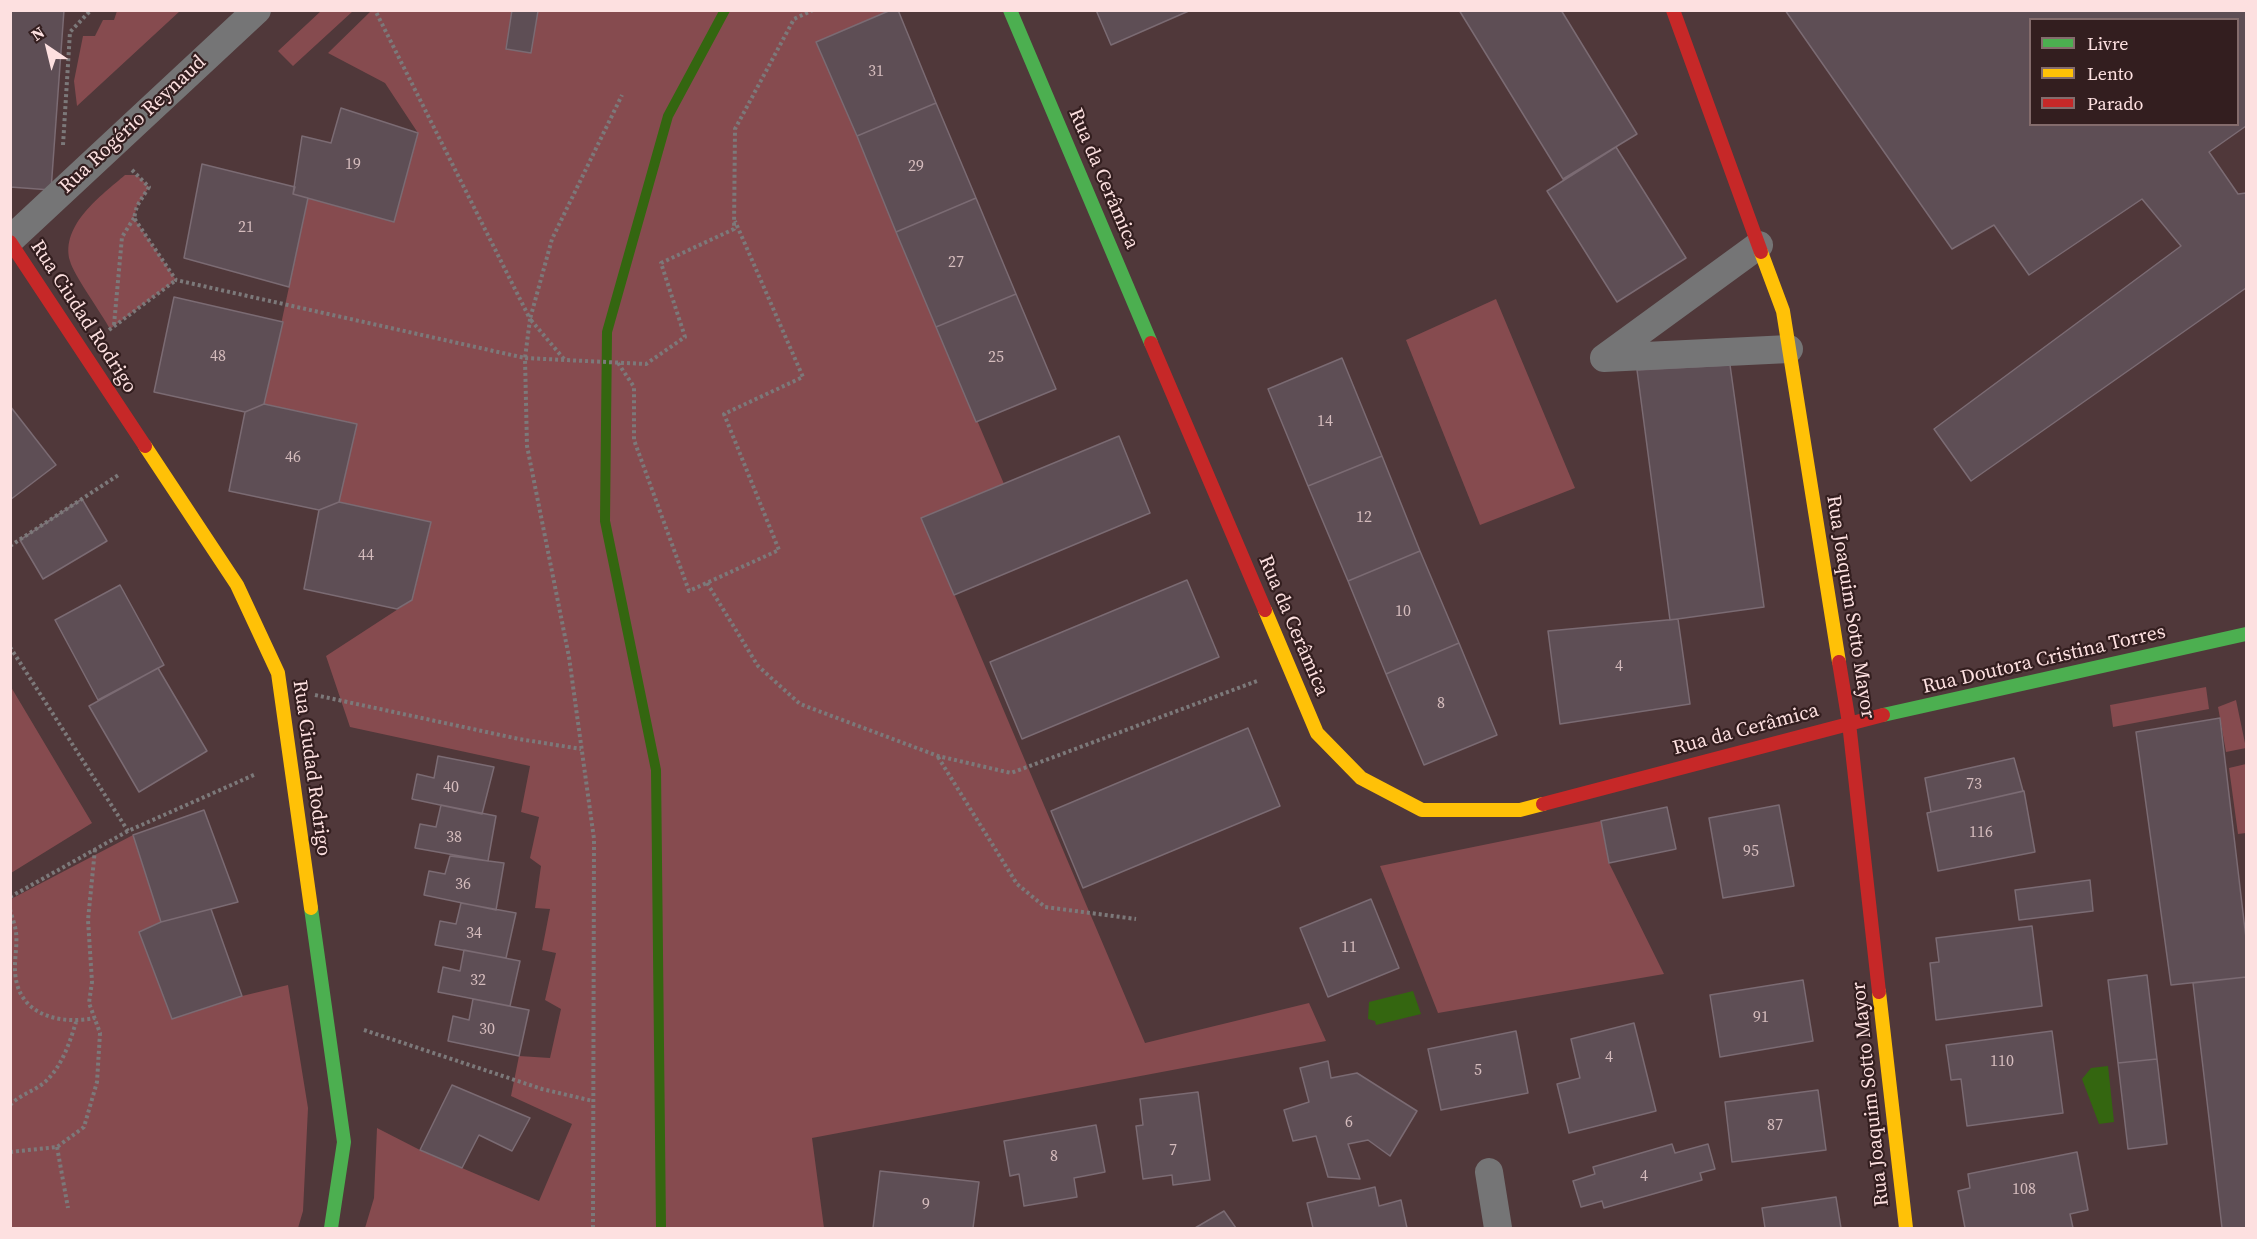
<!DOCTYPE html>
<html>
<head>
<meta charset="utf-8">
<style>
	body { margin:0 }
	#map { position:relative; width:2257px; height:1239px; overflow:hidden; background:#50383a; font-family:"Source Serif 4",serif }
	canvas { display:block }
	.frame { position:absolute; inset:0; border:12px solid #fde0e0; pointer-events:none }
	.legend { position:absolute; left:2029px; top:18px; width:210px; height:108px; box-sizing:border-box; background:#331e1f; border:2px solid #846c6c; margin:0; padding:8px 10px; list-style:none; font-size:18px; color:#fde0e0 }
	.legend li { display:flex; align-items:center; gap:12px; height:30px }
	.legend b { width:30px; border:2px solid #846c6c }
	.north { position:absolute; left:18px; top:18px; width:60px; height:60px; -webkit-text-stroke:4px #331e1f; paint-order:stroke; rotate:325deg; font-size:16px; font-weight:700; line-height:24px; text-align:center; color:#fde0e0 }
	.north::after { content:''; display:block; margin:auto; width:21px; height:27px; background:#fde0e0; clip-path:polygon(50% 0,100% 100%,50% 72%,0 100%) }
</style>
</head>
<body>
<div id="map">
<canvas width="2257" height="1239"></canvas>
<div class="frame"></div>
<ul class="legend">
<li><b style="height:8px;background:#4caf50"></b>Livre</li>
<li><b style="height:8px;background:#ffc107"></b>Lento</li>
<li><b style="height:8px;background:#c62828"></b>Parado</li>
</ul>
<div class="north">N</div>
</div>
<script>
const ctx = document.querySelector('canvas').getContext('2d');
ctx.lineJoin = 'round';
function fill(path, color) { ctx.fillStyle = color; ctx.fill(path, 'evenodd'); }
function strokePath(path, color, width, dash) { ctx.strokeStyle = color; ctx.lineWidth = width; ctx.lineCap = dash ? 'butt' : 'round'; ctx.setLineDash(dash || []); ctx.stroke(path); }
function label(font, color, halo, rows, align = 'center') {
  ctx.font = font + ' "Source Serif 4",serif'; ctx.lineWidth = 4.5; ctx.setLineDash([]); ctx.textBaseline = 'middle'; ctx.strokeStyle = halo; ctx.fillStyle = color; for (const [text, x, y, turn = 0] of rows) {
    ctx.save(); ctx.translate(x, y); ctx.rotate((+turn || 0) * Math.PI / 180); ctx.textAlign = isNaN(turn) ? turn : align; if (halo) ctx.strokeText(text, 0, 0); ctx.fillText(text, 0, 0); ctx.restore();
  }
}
fill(new Path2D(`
	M117,11H180L77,106L74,81L83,36H95L103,20H114Z
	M321,11H353L293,66L278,51Z
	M371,11H891L817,42L1004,484L922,518L1145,1043L1309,1003L1326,1041L812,1138L824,1228H365L374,1198L377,1128L420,1150L539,1201L572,1124L511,1096L519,1056L550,1058L561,1009L545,1000L556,953L542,950L550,909L535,908L541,866L530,858L539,817L521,812L530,766L350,727L326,656L412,600L431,523L339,502L357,424L264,404L308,198L394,222L418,133L385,83L328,53Z
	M125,175H137L149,187L137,206L134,218L176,280L110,329C102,314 73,274 70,261C60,225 102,195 125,175Z
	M1496,299L1575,488L1480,525L1406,340Z
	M11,687L92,823L11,873H10Z
	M2206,687L2209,709L2113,727L2110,705Z
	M2236,700L2246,748L2226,752L2218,707Z
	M2246,764V833L2238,834L2229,768Z
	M1601,821L1609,863L1664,974L1438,1013L1380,866Z
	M133,835L161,922L140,932L172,1019L242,996L288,985L308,1108L303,1211L298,1228H11V899Z`), '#864b4f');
fill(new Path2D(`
	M1413,991L1421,1014L1376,1025L1375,1021L1368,1019L1369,1002Z
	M2108,1066L2114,1122L2099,1124L2082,1079L2091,1068Z`), '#346610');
strokePath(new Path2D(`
	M661,1228L656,770L605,521L607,332L668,116L725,10`), '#346610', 10);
const building = new Path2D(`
	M10,10H64L51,190L10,187Z
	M512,10L538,11L531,53L506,49Z
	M891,10H898L936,103L857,136L816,42Z
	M1096,10H1191L1111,45Z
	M1459,10H1561L1637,134L1563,179Z
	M1785,10H2246V126L2209,152L2238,194L2246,193V288L1971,481L1934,429L2181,246L2142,199L2029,275L1994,225L1952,249ZM2030,20H2238V124H2030Z
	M936,103L976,198L896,232L857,136Z
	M341,108L418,133L394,222L293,194L302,136L331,143Z
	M1616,147L1686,258L1617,302L1547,191Z
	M202,164L295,187L293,194L308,198L289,287L184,258Z
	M976,198L1016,294L936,327L896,232Z
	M1016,294L1056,389L976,422L936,327Z
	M174,297L283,322L264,404L245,412L154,392Z
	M1342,358L1382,456L1308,486L1268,389Z
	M1730,365L1764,607L1670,620L1637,370Z
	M264,404L357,424L339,502L319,510L229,491L245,412Z
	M10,406L56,465L10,500Z
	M1119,436L1150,513L954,595L921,518Z
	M1382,456L1420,551L1348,581L1308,486Z
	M82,499L107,541L43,579L20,540Z
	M339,502L431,522L412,600L397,609L304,589L319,510Z
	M1420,551L1459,643L1386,674L1348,581Z
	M1187,580L1219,657L1022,739L990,662Z
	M120,585L164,665L98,700L55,620Z
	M1678,619L1690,704L1560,724L1548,631Z
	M1459,643L1497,735L1424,765L1386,674Z
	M158,668L207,751L139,792L89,706Z
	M2220,718L2246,938V977L2171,985L2136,732Z
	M1248,728L1280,806L1083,888L1051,811Z
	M438,756L494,767L482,814L412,799L417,774L434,778Z
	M2014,758L2023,791L1931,812L1925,778Z
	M2024,791L2035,852L1938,871L1927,813Z
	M441,805L496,816L488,861L415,848L420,824L436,827Z
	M1779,805L1794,886L1723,898L1709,818Z
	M1667,807L1676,849L1609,863L1601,821Z
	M204,810L238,902L161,922L133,835Z
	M450,856L504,863L496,910L424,895L429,871L445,874Z
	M2090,880L2093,911L2019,920L2015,890Z
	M1371,899L1399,968L1328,997L1300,928Z
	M461,903L516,913L506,958L435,945L440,921L456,924Z
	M211,909L242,996L172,1019L139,932L161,922Z
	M2032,926L2042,1006L1936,1020L1930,963L1939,962L1936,938Z
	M464,950L520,961L510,1006L438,992L443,967L460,971Z
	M2147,975L2157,1059L2118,1063L2108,980Z
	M2246,977V1228H2222L2193,983Z
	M1803,980L1813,1041L1720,1057L1710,995Z
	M473,999L529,1010L519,1056L448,1041L453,1016L469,1020Z
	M1634,1023L1656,1111L1569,1133L1557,1084L1580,1078L1571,1039Z
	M1516,1031L1528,1093L1441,1110L1428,1049Z
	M2052,1031L2063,1113L1967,1126L1961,1079L1951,1080L1946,1045Z
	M2157,1059L2167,1144L2128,1149L2118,1063Z
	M1328,1061L1331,1078L1357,1073L1417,1111L1390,1156L1368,1140L1348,1144L1360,1179L1328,1177L1316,1136L1293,1141L1284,1110L1309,1102L1300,1068Z
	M452,1085L530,1118L512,1151L479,1135L462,1168L420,1150Z
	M1818,1090L1826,1150L1732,1162L1725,1102Z
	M1198,1092L1210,1180L1173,1185L1172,1175L1143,1179L1136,1126L1143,1125L1140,1099Z
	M1096,1125L1105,1172L1074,1178L1077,1197L1024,1206L1019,1174L1010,1176L1004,1141Z
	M1672,1144L1675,1153L1708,1144L1715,1169L1700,1173L1702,1180L1604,1208L1602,1201L1581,1207L1573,1181L1595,1174L1593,1167Z
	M2077,1152L2088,1210L2070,1214L2073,1228H1965L1958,1191L1970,1188L1968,1174Z
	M880,1171L979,1182L973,1228H873Z
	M1375,1187L1379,1206L1401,1200L1407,1228H1313L1307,1203Z
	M1836,1197L1841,1228H1765L1762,1208Z
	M1224,1211L1236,1228H1195Z`);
fill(building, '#5e4e55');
strokePath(building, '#7b6b73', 1.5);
strokePath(new Path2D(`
	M63,145L70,32L91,10
	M132,170L149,187L137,206L134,218L176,280L525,358L530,319L375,10
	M114,325L122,237L134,218
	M109,330L176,280
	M564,359L530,319L552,239L622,95
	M618,363L634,387V440L689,591L779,550L724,414L803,377L735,221
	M10,546L120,474
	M707,583L758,666L800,704L938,756L1011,773L1257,681
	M10,647L128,831
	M315,695L519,739L581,749
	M938,757L1017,884L1045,907L1136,919
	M10,897L128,831L256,774
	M10,909C12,917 15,925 16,932C18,949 12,966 17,984C26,1018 65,1024 95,1018
	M364,1030L542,1089L593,1101
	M10,1105C21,1094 35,1091 46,1081C62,1066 70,1042 76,1022
	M57,1147L68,1208
	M10,1152L57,1147L84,1127L97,1082L100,1033L89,1003L92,982L88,920L95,849
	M593,1228L594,839L569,657L527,446L525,358L646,364L685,337L661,263L734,229L735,129L794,19L813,10`), '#7c797a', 4, [3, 3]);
strokePath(new Path2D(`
	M10,240L257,10
	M1604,358L1759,245
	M1604,358L1789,349
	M1489,1172L1498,1228`), '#757576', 28);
strokePath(new Path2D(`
	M1010,10L1151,343
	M1883,715L2246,634
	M311,908L344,1142L331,1228`), '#4caf50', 14);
strokePath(new Path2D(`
	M1761,252L1783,311L1839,662
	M145,446L237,585L278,673L311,908
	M1265,610L1317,733L1361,778L1422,810H1520L1543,804
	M1879,992L1906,1228`), '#ffc107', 14);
strokePath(new Path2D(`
	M1673,10L1761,252
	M10,242L145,446
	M1151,343L1265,610
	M1839,662L1849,723L1879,992
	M1543,804L1883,715`), '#c62828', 14);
label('16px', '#d5bcbd', null, [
	["31",876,72],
	["19",353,165],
	["29",916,167],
	["21",246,228],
	["27",956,263],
	["48",218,357],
	["25",996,358],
	["14",1325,422],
	["46",293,458],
	["12",1364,518],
	["44",366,556],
	["10",1403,612],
	["4",1619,667],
	["8",1441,704],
	["73",1974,785],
	["40",451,788],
	["116",1981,833],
	["38",454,838],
	["95",1751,852],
	["36",463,885],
	["34",474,934],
	["11",1349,948],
	["32",478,981],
	["91",1761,1018],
	["30",487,1030],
	["4",1609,1058],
	["110",2002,1062],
	["5",1478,1071],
	["6",1349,1123],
	["87",1775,1126],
	["7",1173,1151],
	["8",1054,1157],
	["4",1644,1177],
	["108",2024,1190],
	["9",926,1205]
]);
label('20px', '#fde0e0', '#331e1f', [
	["Rua Rogério Reynaud",133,125,-43],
	["Rua da Cerâmica",1103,179,67],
	["Rua Ciudad Rodrigo",83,317,57],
	["Rua Joaquim Sotto Mayor",1850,607,81],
	["Rua da Cerâmica",1293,626,67],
	["Rua Doutora Cristina Torres",2044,660,-13],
	["Rua da Cerâmica",1746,730,-15],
	["Rua Ciudad Rodrigo",311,768,82],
	["Rua Joaquim Sotto Mayor",1871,1094,-96]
]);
</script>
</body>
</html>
